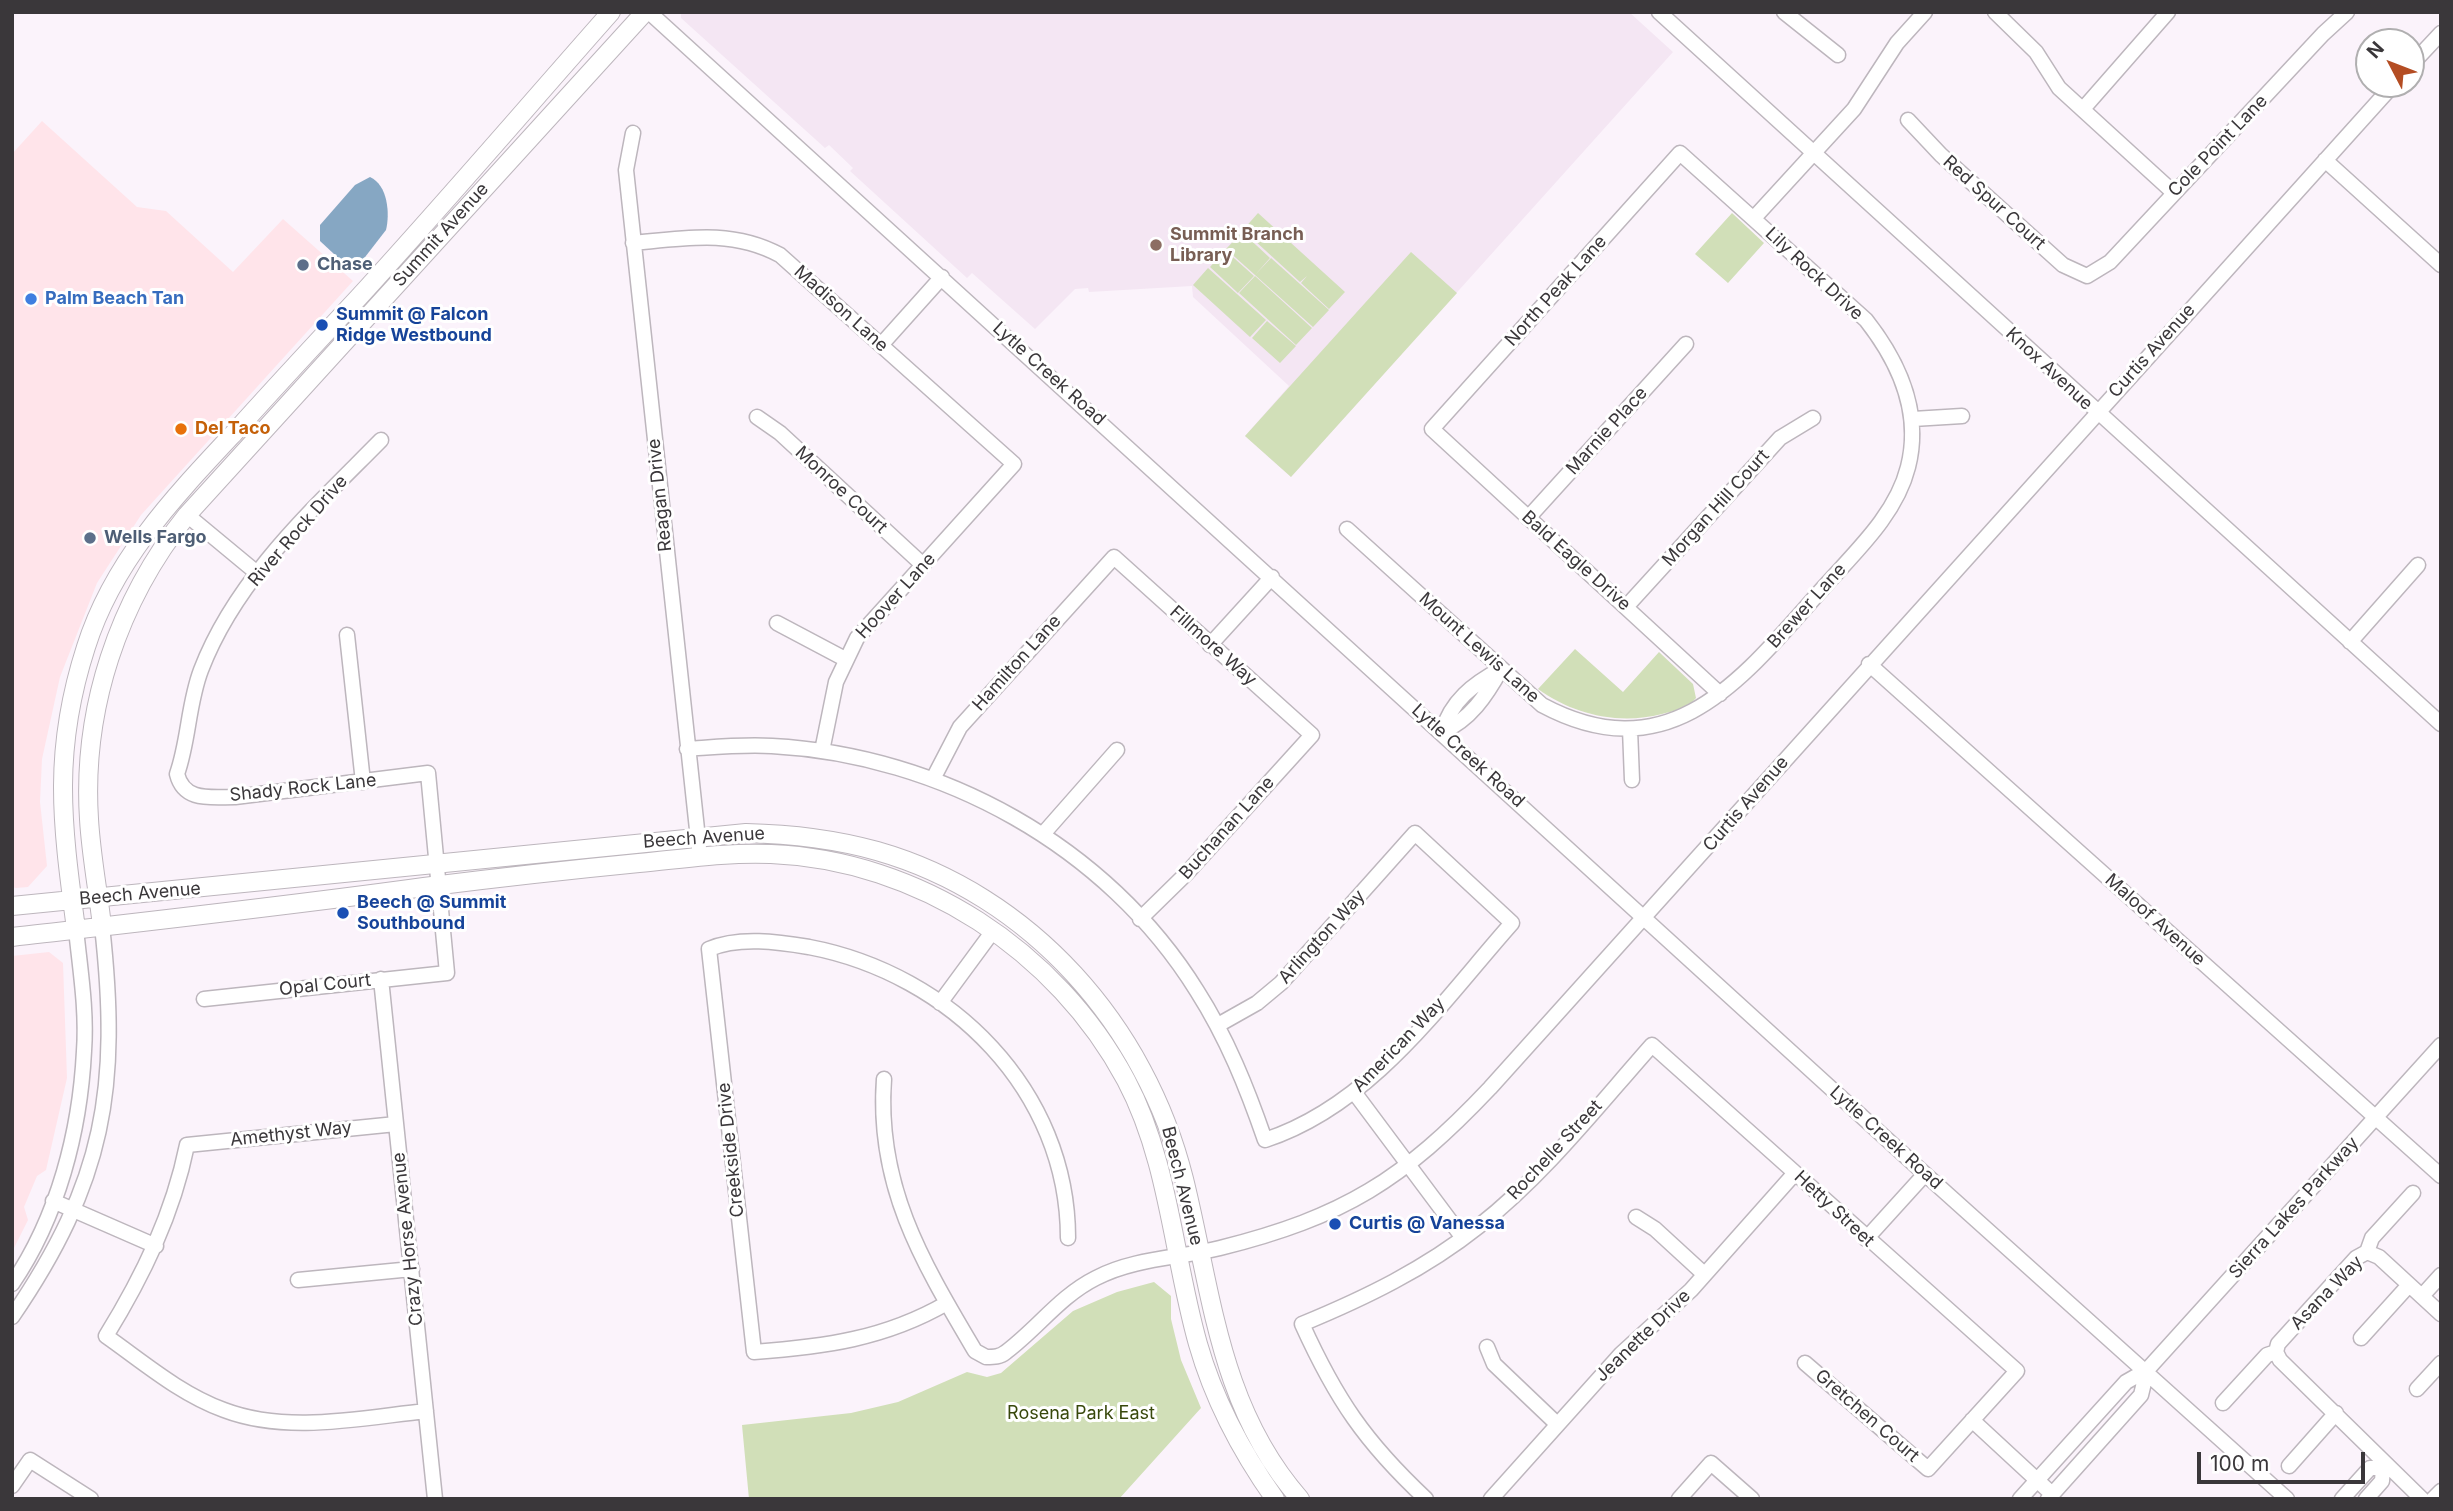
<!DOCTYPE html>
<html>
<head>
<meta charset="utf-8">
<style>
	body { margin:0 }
	#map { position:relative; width:2453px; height:1511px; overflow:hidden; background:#fbf3fb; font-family:Inter,sans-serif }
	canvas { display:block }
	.frame { position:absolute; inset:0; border:14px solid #3a373a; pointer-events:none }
	.north { position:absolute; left:2355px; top:28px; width:70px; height:70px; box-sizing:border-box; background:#fff; border:2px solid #b0afb0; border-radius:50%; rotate:312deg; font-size:19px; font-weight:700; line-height:28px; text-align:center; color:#3a373a }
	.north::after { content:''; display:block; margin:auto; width:24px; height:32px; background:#b44d23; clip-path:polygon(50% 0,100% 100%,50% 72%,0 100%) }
	.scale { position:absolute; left:2197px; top:1452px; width:168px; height:32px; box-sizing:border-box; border:4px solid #3a373a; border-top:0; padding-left:9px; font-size:21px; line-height:24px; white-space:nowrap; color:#3a373a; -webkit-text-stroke:5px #fff; paint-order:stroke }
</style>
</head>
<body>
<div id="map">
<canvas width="2453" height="1511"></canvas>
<div class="frame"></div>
<div class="north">N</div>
<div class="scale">100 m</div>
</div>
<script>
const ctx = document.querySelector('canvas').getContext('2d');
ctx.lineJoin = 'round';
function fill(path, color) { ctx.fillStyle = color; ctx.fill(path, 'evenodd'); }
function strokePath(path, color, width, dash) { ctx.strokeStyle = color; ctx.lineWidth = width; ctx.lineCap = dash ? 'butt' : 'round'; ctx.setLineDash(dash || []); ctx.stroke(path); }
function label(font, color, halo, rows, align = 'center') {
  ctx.font = font + ' Inter,sans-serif'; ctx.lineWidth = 6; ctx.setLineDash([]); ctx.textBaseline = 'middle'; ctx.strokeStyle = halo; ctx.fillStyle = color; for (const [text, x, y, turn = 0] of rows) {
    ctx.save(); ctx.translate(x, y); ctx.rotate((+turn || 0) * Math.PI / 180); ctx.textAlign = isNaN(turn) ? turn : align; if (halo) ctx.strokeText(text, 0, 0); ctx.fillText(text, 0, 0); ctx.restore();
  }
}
fill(new Path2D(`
	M42,121L137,207L166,211L233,272L283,219L353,281L141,515L97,583L60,677L42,759L40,802L47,866L28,887L16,888L12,887V154Z
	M49,952L63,963L67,1078L46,1170L37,1176L24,1207L28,1220L12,1252V956Z`), '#ffe4ea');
fill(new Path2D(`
	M681,12H1629L1673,52L1291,477L1245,436L1289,386L1193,297L1192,286L1089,292L1088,288L1075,289L1035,329L972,273L967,278L850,171L853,168L829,145L825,148L681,18Z`), '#f4e6f3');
fill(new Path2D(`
	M1258,213L1345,292L1329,309L1301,283L1307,276L1300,282L1243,230Z
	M1732,213L1764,243L1728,283L1695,254Z
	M1242,232L1270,258L1255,275L1226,249Z
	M1225,250L1254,276L1238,293L1210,267Z
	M1411,252L1457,293L1291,477L1245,436Z
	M1271,258L1329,310L1313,327L1255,275Z
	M1208,268L1266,320L1250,337L1193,285Z
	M1255,276L1312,328L1296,345L1239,293Z
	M1267,321L1296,346L1280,363L1252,338Z
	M1575,649L1623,692L1659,652L1693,684L1696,698C1688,708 1674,711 1662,714C1619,725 1574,715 1538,689Z
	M1154,1282L1171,1296V1319L1181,1360L1201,1408L1119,1499H749L742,1425L851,1413L898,1402L967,1372L987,1377L1001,1373L1073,1311L1117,1292Z`), '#d1dfb8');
fill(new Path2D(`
	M370,177C388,185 390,214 386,230L362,261L348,267L320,241V225L355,185Z`), '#86a7c3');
const minor = new Path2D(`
	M649,12L1925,1174L2287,1499
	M1659,12L2441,724
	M1784,12L1838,55
	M1995,12L2036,52L2059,88L2174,193
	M2411,65L2441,33
	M2083,109L2168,12
	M1908,120L1941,155L2063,265L2087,276L2110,262L2323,34L2347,12
	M633,133L626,170L699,848
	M2325,160L2441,265
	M1754,218L1854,109L1897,43L1925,12
	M633,243C685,238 732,229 780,255L1014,464L857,638L836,682L822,751
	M881,345L942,277
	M757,417L780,433L923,565
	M1913,419L1962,416
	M187,515L257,573
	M1528,518L1686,344
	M1347,529L1542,705C1673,775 1745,675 1824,587C1855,552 1896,515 1908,467C1922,412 1899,362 1866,320L1680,153L1432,429L1720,694
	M1626,607L1780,438L1813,418
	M777,623L845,659
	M347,635L363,782
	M2350,642L2418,565
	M1210,645L1272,577
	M1869,664L2441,1176
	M1630,729L1632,780
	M1442,732C1451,701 1473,684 1501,669
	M1442,732C1470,720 1486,696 1501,669
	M687,749C716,747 744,744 772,746C941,755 1107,846 1197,991C1227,1038 1247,1088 1265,1140C1372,1105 1441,1003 1512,923L1415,833L1281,983L1257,1003L1218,1025
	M933,779L960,727L1114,557L1312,735L1186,874L1140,919
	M1043,834L1117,750
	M381,979L435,1499
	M204,999L447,973L428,773L235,797C210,797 184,802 177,774C189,740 188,704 201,670C236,578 314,508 381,440
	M940,1003L993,931
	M884,1079C876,1186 923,1263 975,1351L986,1357C994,1357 1000,1357 1006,1352C1038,1328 1060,1296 1096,1278C1134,1258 1180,1258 1220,1248C1344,1217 1403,1180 1490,1088L2394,84
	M1354,1092L1463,1238
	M396,1124L187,1145C173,1214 143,1276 106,1336C143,1362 180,1394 224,1410C287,1434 360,1418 426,1411
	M53,1201L156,1246
	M1636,1217L1655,1229L1704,1274
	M1866,1239L1925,1174
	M2367,1252L2372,1238L2413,1193
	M298,1280L412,1269
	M12,1284C58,1217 80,1131 84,1051C87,1010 80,969 76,929
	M2422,1296L2441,1275
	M947,1303C885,1339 823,1347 754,1352L709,949C739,936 779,942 809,947C951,974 1068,1091 1068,1238
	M12,1317C105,1181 120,1088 102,926
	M2361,1338L2409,1285
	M1487,1347L1494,1364L1557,1424
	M2417,1389L2441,1363
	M2223,1403L2267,1355L2276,1352
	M1972,1420L2052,1494
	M2289,1466L2336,1413
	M12,1486L30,1460L91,1499
	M1426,1499C1365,1442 1336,1399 1302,1324C1365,1298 1425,1269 1479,1226C1544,1175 1597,1107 1652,1045L2017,1371L1928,1469L1805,1363
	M1491,1499L1621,1354L1691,1290L1795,1173
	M1679,1499L1711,1463L1752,1499
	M2020,1499L2126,1382L2147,1370L2441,1045
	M2048,1499L2141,1395L2147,1370
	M2342,1499L2370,1468H2383L2382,1481L2366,1499
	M2422,1499L2280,1360L2276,1352L2278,1344L2356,1258L2367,1252L2379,1257L2441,1314
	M2433,1499L2441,1491`);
const major = new Path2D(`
	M12,906L746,833C790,834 834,839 877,851C1031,895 1146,1026 1184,1179C1212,1292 1219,1407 1300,1499
	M102,926C98,890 91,855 89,819C82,709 118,601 187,515L645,12
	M76,929C62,823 52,752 86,647C113,561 174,497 234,433C275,387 317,342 359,297C445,203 527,107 611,12
	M12,937C150,921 287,906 424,887C496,878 567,870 639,863C682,859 727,852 771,854C919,860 1057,951 1126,1080C1169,1161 1173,1256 1198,1344C1214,1400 1241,1451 1275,1499`);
strokePath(minor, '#bdb6bd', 17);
strokePath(major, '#bdb6bd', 20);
strokePath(minor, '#fff', 14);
strokePath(major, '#fff', 18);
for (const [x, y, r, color] of [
	[1156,245,7,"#8d6e63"],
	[303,265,7,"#5c6f8a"],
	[31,299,7,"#3f7fe0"],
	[322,325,7,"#1a4fb4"],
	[181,429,7,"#e8710a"],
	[90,538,7,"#5c6f8a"],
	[343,913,7,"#1a4fb4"],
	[1335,1224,7,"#1a4fb4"]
]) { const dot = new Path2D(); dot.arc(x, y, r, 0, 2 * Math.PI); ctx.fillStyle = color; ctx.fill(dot); strokePath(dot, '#fff', 2.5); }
label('18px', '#3a373a', '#fff', [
	["Cole Point Lane",2218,146,-46],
	["Red Spur Court",1994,203,42],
	["Summit Avenue",441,235,-48],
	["Lily Rock Drive",1814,274,43],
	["North Peak Lane",1556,291,-48],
	["Madison Lane",841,309,42],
	["Curtis Avenue",2152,351,-48],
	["Knox Avenue",2049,369,43],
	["Lytle Creek Road",1049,374,42],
	["Marnie Place",1607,431,-48],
	["Monroe Court",841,490,43],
	["Reagan Drive",660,495,-96],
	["Morgan Hill Court",1716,508,-48],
	["River Rock Drive",298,531,-49],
	["Bald Eagle Drive",1576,561,42],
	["Hoover Lane",896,596,-48],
	["Brewer Lane",1807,606,-48],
	["Fillmore Way",1213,646,42],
	["Mount Lewis Lane",1479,648,42],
	["Hamilton Lane",1017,663,-48],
	["Lytle Creek Road",1468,756,42],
	["Shady Rock Lane",303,788,-6],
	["Curtis Avenue",1746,804,-49],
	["Buchanan Lane",1227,828,-48],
	["Beech Avenue",704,838,-4],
	["Beech Avenue",140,894,-5],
	["Maloof Avenue",2155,920,42],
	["Arlington Way",1322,937,-48],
	["Opal Court",325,985,-6],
	["American Way",1399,1045,-46],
	["Amethyst Way",291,1134,-6],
	["Lytle Creek Road",1886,1138,42],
	["Creekside Drive",731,1150,-96],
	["Rochelle Street",1555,1150,-47],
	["Beech Avenue",1182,1186,76],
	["Sierra Lakes Parkway",2294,1208,-48],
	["Hetty Street",1834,1209,43],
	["Crazy Horse Avenue",408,1239,-96],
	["Asana Way",2327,1293,-46],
	["Jeanette Drive",1643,1336,-44],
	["Gretchen Court",1867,1416,41]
]);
label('bold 18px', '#785e54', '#fff', [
	["Summit Branch",1170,235],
	["Library",1170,256]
], 'left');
label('bold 18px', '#4e5e75', '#fff', [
	["Chase",317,265],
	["Wells Fargo",104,538]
], 'left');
label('bold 18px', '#366cbe', '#fff', [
	["Palm Beach Tan",45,299]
], 'left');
label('bold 18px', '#164399', '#fff', [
	["Summit @ Falcon",336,315],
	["Ridge Westbound",336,336],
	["Beech @ Summit",357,903],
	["Southbound",357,924],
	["Curtis @ Vanessa",1349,1224]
], 'left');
label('bold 18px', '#c56008', '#fff', [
	["Del Taco",195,429]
], 'left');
label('18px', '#38480c', '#fff', [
	["Rosena Park East",1081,1414]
]);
</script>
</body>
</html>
